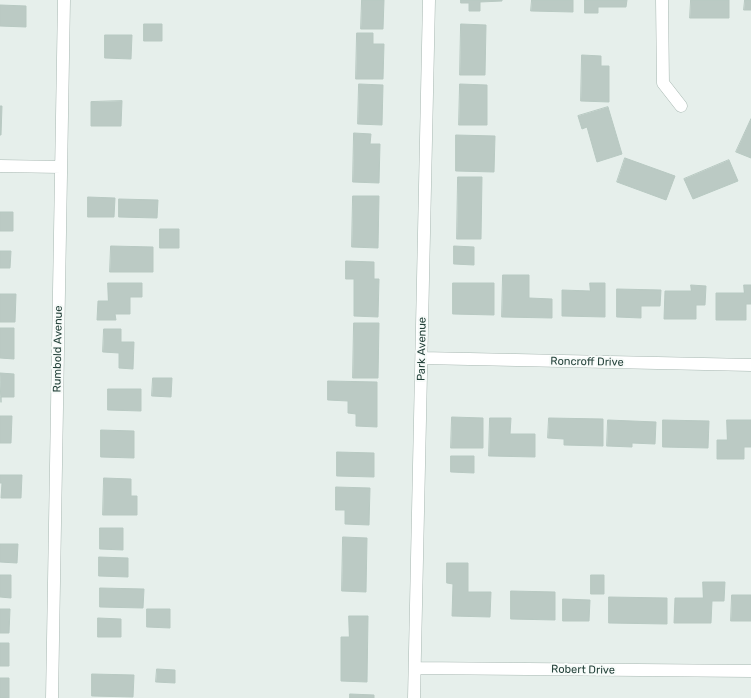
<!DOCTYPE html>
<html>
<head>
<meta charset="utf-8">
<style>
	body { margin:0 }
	canvas { display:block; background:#e6efeb }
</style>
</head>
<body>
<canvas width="751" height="698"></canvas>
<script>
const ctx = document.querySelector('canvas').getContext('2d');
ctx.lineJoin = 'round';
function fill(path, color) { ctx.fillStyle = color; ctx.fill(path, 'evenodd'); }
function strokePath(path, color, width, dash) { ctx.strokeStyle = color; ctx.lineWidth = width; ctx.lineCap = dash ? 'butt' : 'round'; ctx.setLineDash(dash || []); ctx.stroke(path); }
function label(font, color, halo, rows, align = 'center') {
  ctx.font = font + ' Rubik,sans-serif'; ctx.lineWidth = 4; ctx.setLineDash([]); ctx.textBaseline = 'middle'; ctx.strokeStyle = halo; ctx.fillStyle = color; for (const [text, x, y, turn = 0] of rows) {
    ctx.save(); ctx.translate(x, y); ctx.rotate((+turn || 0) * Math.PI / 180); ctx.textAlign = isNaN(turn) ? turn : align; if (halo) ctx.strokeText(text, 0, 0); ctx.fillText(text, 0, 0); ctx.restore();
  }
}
const building = new Path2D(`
	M362,0H384L383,29H361Z
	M461,0H502V1L480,2V11H469V3H461Z
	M532,0H573V12L531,11Z
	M585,0H627L626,7H598V13H585Z
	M691,0H729V18H690Z
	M745,0H751V10H744Z
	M0,5L26,6V27L0,26Z
	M144,24H162V41H144Z
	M461,24L486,25L485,75H460Z
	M357,33H373V44H384L383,79H356Z
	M105,35H132L131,59L105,58Z
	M582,55L601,56V66H609V102L581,101Z
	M359,84L383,85L382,125L358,124Z
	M460,84L487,85V125H459Z
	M122,101L121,126H91V102Z
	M0,106H2L1,135H0Z
	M608,107L622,154L597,162L587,127L582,129L578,116Z
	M751,119V158L736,152Z
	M354,133L371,134L370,144H380L379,183L353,182Z
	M456,135L495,136L494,172L456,171Z
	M625,158L675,176L666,200L617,182Z
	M729,160L738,181L693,199L684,179Z
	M458,177H482L481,239H457Z
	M353,196H379L378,248L352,247Z
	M88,197L115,198L114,217H88Z
	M119,199L158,200L157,218L119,217Z
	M0,212H13V231H0Z
	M160,229H179V248H160Z
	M111,246L153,247V272H110Z
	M454,246L474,247V265L454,264Z
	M0,251H11L10,268H0Z
	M346,261L374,262V279H379L378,317L354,316V279H346Z
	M503,275H529V298L552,299V318L502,317Z
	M108,283H142V297H130V314H115L116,320H97L98,301H108Z
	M453,283H494V315L453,314Z
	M590,283H605V317L562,316V290L590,291Z
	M691,285L706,286L705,305H696V319H664L665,291H691Z
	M744,285H751V304H746V320H716V293H744Z
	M617,289L661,290L660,306H641V318L617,317Z
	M0,294H16L15,322H0Z
	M354,323H379L378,378H353Z
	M0,328H14V359L0,358Z
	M104,329H121V342H134L133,369L119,368V353L103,352Z
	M0,373L14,374V397H1V402Z
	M153,378H172L171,397L152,396Z
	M328,381L377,382V427L356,426V414L348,413V401L328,400Z
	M108,389H141V411L108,410Z
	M0,416H12L11,443H0Z
	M452,417L483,418V448H451Z
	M490,418H511L510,434H535V457L489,456Z
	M549,418L603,419V446L564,445V439L548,438Z
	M608,420L656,422L655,444L632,443V447L607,446Z
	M663,420L709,421L708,448L663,447Z
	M727,420H751V447H744V459H717V440H727Z
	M101,430L134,431V458L101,457Z
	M337,452L374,453V477L337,476Z
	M451,456H474V473L451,472Z
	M0,475H22L21,498H1L2,483H0Z
	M104,478L131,479V496H137V515H103Z
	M336,487L370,488L369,525L345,524V510H336Z
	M100,528H123V550L100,549Z
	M343,537L367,538L366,592L342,591Z
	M0,544H18L17,563L0,562Z
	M99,557L128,558V577L99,576Z
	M447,563H468V592H491L490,617L452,616L453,584L447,583Z
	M0,575H11V598L0,597Z
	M591,575H604V594H591Z
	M703,582H725L724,601H712L711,623H674L675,598H703Z
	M100,588L144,589L143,608L100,607Z
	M511,591L555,592V620L511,619Z
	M732,595H751V621H731Z
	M609,597L667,598V624L609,623Z
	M563,599L590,600L589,621H563Z
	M0,609H10L9,633H0Z
	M147,609H170V628L147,627Z
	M349,616H368L367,682L341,681V637H349Z
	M98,618L121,619V637H98Z
	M0,643H9V666H0Z
	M157,669L175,670V683L156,682Z
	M92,674L134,675L133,697L92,696Z
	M0,678H9V698H0Z
	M350,694L374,695V698H350Z`);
fill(building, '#bbcac4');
strokePath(building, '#b8c9c2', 1);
const minor = new Path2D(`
	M662,0L663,83L681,106
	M0,166L61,167
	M422,358L751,365
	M415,668L751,671
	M52,698L64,0
	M414,698L429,0`);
strokePath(minor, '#a8b8b2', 13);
strokePath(minor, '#fff', 12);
label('11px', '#24423a', '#f7fbf9', [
	["Rumbold Avenue",58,349,-89],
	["Park Avenue",422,349,-89],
	["Roncroff Drive",587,362,1],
	["Robert Drive",583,670,1]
]);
</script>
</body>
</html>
